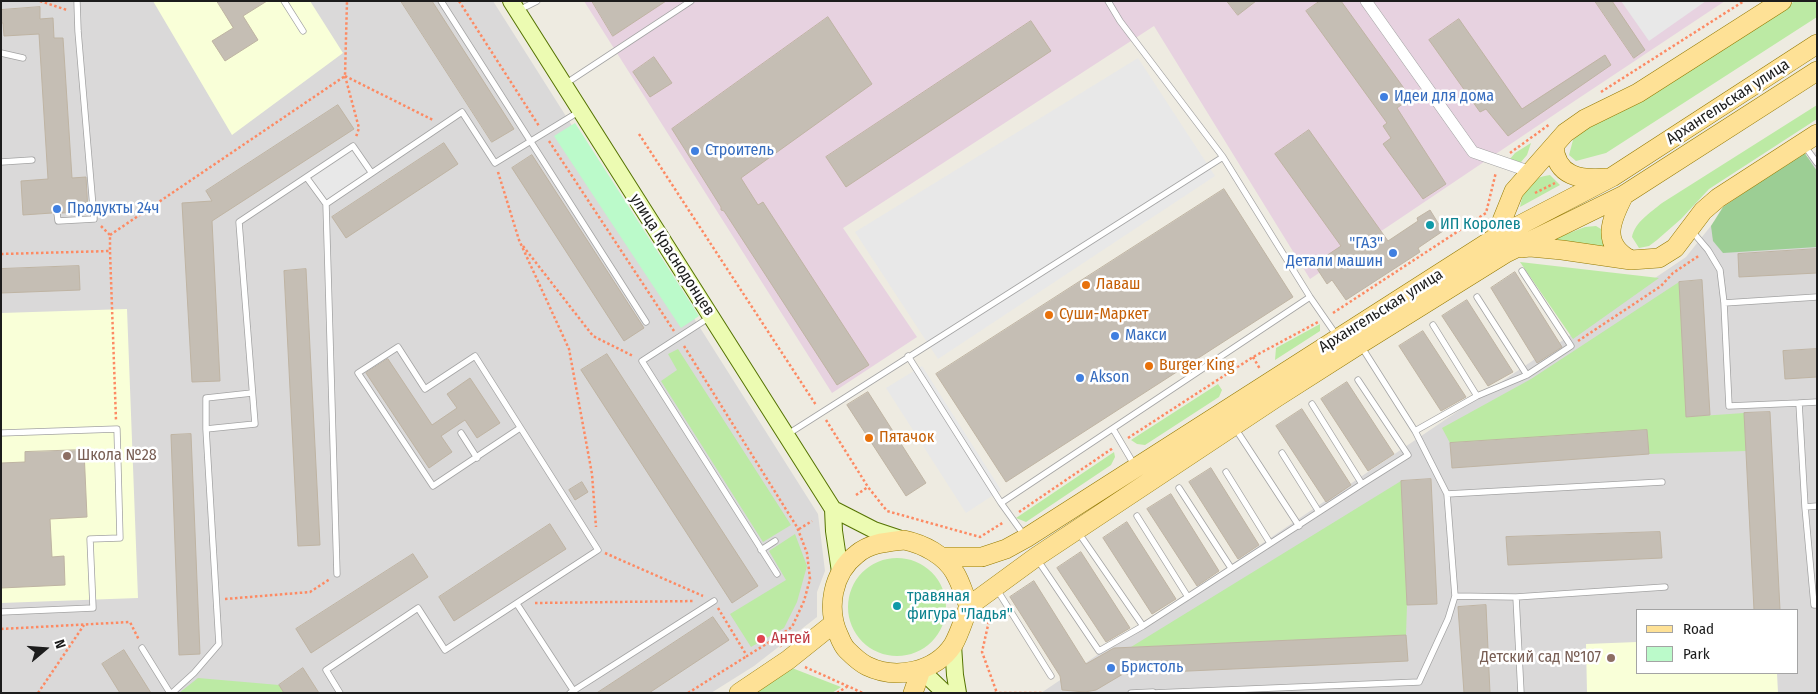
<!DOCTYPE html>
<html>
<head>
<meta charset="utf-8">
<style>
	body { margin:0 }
	#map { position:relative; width:1818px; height:694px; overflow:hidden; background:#eeebe1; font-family:"Fira Sans Condensed",sans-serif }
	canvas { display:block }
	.frame { position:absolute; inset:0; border:2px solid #1c1c1c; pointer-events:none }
	.legend { position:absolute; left:1636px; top:609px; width:162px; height:65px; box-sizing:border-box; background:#fff; border:1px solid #a4a4a4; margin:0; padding:6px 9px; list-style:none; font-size:15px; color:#1c1c1c }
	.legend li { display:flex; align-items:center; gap:10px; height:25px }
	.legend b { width:25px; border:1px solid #a4a4a4 }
	.north { position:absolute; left:20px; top:624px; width:50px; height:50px; -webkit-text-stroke:4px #fff; paint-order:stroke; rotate:72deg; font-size:14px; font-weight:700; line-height:20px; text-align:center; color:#1c1c1c }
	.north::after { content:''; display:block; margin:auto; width:18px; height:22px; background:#1c1c1c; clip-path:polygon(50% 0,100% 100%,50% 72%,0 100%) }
</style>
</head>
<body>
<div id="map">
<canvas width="1818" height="694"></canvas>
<div class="frame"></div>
<ul class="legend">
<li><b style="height:6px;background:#fee196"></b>Road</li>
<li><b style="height:14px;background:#bbfaca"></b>Park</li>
</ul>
<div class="north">N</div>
</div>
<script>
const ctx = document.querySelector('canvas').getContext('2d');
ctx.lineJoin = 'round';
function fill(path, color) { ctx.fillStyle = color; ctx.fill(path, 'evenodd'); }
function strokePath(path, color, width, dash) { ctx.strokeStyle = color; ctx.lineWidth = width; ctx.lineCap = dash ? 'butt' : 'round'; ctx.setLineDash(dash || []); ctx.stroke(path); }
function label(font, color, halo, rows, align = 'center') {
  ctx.font = font + ' "Fira Sans Condensed",sans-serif'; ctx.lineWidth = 5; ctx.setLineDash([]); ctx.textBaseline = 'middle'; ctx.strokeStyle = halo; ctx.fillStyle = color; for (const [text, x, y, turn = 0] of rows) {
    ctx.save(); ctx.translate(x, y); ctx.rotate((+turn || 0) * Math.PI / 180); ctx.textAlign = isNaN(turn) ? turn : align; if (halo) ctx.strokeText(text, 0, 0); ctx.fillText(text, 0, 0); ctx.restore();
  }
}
fill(new Path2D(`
	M1,1H493L818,514L825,571L817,592V617L754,666L711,693H1Z
	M1817,151V693H1041L1686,257L1714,222L1727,210ZM1637,610H1797V673H1637Z`), '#dad9d9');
fill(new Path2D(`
	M584,1H1725L1573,102L1310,279L1154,26L843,228L917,337L832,393Z`), '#e7d2e0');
fill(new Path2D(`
	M153,1H310L343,53L232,135Z
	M127,309L138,598L1,603V313Z
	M1637,642V673H1777L1778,693H1587L1586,644Z`), '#f9ffd8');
fill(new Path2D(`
	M1795,1H1817V17L1606,153L1576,161L1569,155L1573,140L1590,124L1643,98Z
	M1817,105V119L1709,189L1681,219L1657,240L1649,246L1639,248L1632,237C1635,222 1650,213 1662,203Z
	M1531,143L1527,155L1521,162L1514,163L1510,159L1515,153Z
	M1550,175L1560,185L1520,207C1525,185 1528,179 1550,175Z
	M1596,226L1601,229L1609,251L1551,240L1585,227Z
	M1520,262L1659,278L1573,339Z
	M1679,282L1686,417L1744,413L1746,451L1649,454L1647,430L1450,443L1442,428L1531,379Z
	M1320,324V331L1275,360L1276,348Z
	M678,349L791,525L763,542L661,381L677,370L668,354Z
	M1218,384L1222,390L1219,397L1145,445L1137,444L1131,440Z
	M1114,452L1115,457L1111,465L1026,522L1016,518Z
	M1401,481L1407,605L1406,635L1131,647Z
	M795,534L807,566L797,602L784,628L751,647L730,614L786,580L769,551Z
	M848 607a49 49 0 1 1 98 0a49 49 0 1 1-98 0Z
	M792,668L841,687L832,693H755Z
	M198,678L279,685L284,693H179Z`), '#bceaa4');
fill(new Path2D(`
	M1804,152L1817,171V247L1723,253L1713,241L1711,226L1723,207Z`), '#9cce94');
fill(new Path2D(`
	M575,123L699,316L681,328L554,136Z`), '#bbfaca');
fill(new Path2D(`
	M1621,1H1706L1649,41Z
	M1138,58L1215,176L938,359L855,232Z
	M353,146L371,172L326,204L307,178Z
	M922,366L1001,490L966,513L886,388Z`), '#e8e8e8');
const building = new Path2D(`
	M217,1H267L243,16L258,40L225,61L212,41L233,28Z
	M401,1H432L514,129L492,142Z
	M592,1H666L613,36Z
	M1227,1H1256L1238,15Z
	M1320,1H1341L1411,98L1397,108L1446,184L1423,199L1383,144L1391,138L1383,126L1387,123L1306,11Z
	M1595,1H1612L1645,50L1634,58Z
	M40,7V19L53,18L54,38H63L72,178L86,177L88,211L62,213L57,208L54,210L52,213L23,215L21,181L48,179L39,34L4,36L3,23H1V10Z
	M828,17L872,84L741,178L758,205L763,202L869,365L837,385L724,211L721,210V207L672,129Z
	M1459,19L1522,109L1605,55L1611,65L1508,136L1486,109L1480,112L1429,40Z
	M1031,21L1051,51L846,187L826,157Z
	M654,57L672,83L650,97L633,72Z
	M338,105L354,129L212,221L220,381L192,382L182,203L212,201L206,191Z
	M1309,130L1388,241L1418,221L1417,218L1430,210L1443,231L1418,248L1420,252L1346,300L1332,280L1327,284L1314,264L1341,246L1275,154Z
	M444,143L458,164L346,238L332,217Z
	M532,155L644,328L624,341L512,168Z
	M1224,189L1293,297L1006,482L936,374Z
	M1817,249V273L1739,277L1738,254Z
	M79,266L80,290L1,293V269Z
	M306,269L320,545L298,546L284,271Z
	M1515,272L1562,347L1537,363L1491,288Z
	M1702,280L1710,415L1686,417L1679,282Z
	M1467,300L1513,372L1488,386L1442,316Z
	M1423,331L1466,397L1441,411L1399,346Z
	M1817,349V377L1785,379L1783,351Z
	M607,354L758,586L732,603L581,370Z
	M388,359L432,425L457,408L447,394L470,378L500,423L477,438L465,420L441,436L452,452L429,468L366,373Z
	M1347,382L1394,454L1368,471L1321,399Z
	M868,392L926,483L906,496L847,405Z
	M1302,409L1351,485L1326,502L1276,426Z
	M1770,412L1780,610H1754L1744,413Z
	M1647,430L1649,454L1452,468L1450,443Z
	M191,434L200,654L179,655L171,435Z
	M84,450L87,517L50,519L52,557L64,556L65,585L1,588V463L25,462V452Z
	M1211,468L1259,545L1238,559L1189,482Z
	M1431,479L1437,604L1407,605L1401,481Z
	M582,482L588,492L575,500L569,490Z
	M1171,494L1219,571L1197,586L1147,509Z
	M1127,522L1176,599L1152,614L1103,538Z
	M550,524L566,549L454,621L439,597Z
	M1660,532L1662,558L1508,565L1506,537Z
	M1081,552L1130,628L1106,642L1057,568Z
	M413,554L428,577L311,653L296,629Z
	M1034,581L1086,664L1114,648L1406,635L1408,661L1123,674L1096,690L1085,692L1062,690L1060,676L1010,597Z
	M1486,605L1490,693H1464L1458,607Z
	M713,617L729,640L649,693H597Z
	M124,650L151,693H120L102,664Z
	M303,668L319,693H284L279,685Z`);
fill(building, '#c5beb4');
strokePath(building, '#bfb4a3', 1);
const service = new Path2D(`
	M284,1L303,31
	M441,1L646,322
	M1108,1L1120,21L1223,157
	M519,10L537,1
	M1,53L23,58
	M565,84L691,1
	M1804,145L1817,163
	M1,162L32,160
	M307,178L326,204L462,112L495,163L580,111
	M326,204L337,574
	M57,213L58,221L94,219L78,31L77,1
	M1691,230L1708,250L1720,270L1724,303L1729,406L1799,403L1805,507L1814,605H1817
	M1477,297L1527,375
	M1724,303L1817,297
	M710,317L642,361L777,574
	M1433,325L1477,396
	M1361,346L1415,431L1447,494L1455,596L1516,597L1521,693
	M908,356L1001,503L1024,535
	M1358,380L1408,455L1362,484
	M1799,403L1817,402
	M1235,428L1299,526
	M206,429V398L252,393
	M1113,429L1135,466
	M1415,431L1477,396L1527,375L1571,346L1522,271
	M1,433L117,429L120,538L90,539L93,608L1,612
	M461,433L477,458
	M788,434L1223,157L1310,297L1337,336
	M1282,453L1319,512
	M1226,472L1270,543
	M1179,488L1231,568
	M1447,494L1662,482
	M1001,503L1310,297
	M1805,507L1817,506
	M1137,516L1188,597
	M1078,532L1143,626
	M761,550L775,541
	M1037,559L1099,651L1143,626L1362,484L1312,404
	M996,588L1051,676
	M1516,597L1665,587
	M517,604L575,693
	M142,648L170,693
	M172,693L194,673L219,644L206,429L255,424L239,222L353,146L371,172
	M340,693L326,670L418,608L445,650L598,550L475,356L425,389L398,347L358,373L433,486L520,428
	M570,693L714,601
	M1131,693L1153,692
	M1153,693L1419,682L1448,619L1455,596`);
const minor = new Path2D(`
	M1366,1L1473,152L1531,172`);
const secondary = new Path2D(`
	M511,1L833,509L834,531L840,572
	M833,509L874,530L904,540
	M953,645L955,675L958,693
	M921,670L945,693`);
const primary = new Path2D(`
	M1554,146C1556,177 1581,180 1606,178
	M1624,195C1611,220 1600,244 1631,260
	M1495,238L1514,191L1565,133L1585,119L1638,93L1782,1
	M1521,248L1530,247L1562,250L1631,260L1659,258L1675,248L1703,211L1718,198L1817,134
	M904,540C923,544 945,555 955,573C961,583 964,595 969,606C964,618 960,633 953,645C935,672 896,680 867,666C861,663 852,655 847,650C843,646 841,641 839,636C826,609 832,573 857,554C870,543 887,542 904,540Z
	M941,557H982L1006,549L1026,538L1495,238L1612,177L1817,44
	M969,606L1036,557L1277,397L1360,344L1506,253L1624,195L1817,71
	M739,693L788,660L833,624
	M913,693L921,670`);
strokePath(service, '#a3a3a3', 7);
strokePath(minor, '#a3a3a3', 12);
strokePath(secondary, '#557302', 18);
strokePath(primary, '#937900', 20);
strokePath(new Path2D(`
	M40,1L67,10
	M459,1L539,126
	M345,76L433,120
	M345,76L359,128L356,137
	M1601,92L1744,1
	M639,134L816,405
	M549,141L674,331
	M1510,153L1550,124
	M498,172L519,240L569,349L592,474L596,527
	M1535,193L1555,183
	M101,226L110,235V251
	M110,235L345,76L347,1
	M523,246L593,336L633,356
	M1,254L110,251L116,420
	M1333,313L1486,213L1496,172
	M1578,341L1661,286L1673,273L1700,255
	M684,346L797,527L807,553L810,579L804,601L792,627L776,638
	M1253,357L1260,369
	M826,420L868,487L887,511L980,537L1004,522
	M1128,438L1253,357L1318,322
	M856,495L868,487
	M1019,512L1113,448
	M799,529L812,521
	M605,553L703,596
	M225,599L310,592L330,579
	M535,603L695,601
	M718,608L747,656L776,638L781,647
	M991,612L982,652L997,693
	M1,629L130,622L139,640
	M805,667L863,693
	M38,693L84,625
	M688,693L747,656
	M837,693L848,686
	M994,693H1042`), '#fd8a63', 2.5, [2.5, 2.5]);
strokePath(service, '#fff', 5.5);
strokePath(minor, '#fff', 11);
strokePath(secondary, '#ecfbb2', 16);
strokePath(primary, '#fee196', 19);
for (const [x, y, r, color] of [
	[1384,97,5,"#3f7fe0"],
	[695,151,5,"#3f7fe0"],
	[57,209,5,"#3f7fe0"],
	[1430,225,5,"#0f9aa8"],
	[1393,253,5,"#3f7fe0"],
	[1086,285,5,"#e8710a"],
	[1049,315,5,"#e8710a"],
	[1115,336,5,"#3f7fe0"],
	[1149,366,5,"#e8710a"],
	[1080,378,5,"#3f7fe0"],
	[869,438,5,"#e8710a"],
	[67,456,5,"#8d6e63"],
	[897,606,5,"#0f9aa8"],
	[761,639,5,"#e0444e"],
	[1611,658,5,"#8d6e63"],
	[1111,668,5,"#3f7fe0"]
]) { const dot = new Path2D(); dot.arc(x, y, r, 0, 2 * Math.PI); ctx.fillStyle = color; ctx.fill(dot); strokePath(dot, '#fff', 2); }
label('16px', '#366cbe', '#fff', [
	["Идеи для дома",1394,97],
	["Строитель",705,151],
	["Продукты 24ч",67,209],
	["\"ГАЗ\"",1383,244,"right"],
	["Детали машин",1383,262,"right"],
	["Макси",1125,336],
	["Akson",1090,378],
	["Бристоль",1121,668]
], 'left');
label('16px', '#1c1c1c', '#fff', [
	["Архангельская улица",1728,102,-33],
	["улица Краснодонцев",672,255,57],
	["Архангельская улица",1381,311,-32]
]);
label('16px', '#0d838f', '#fff', [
	["ИП Королев",1440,225],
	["травяная",907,597],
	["фигура \"Ладья\"",907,615]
], 'left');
label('16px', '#c56008', '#fff', [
	["Лаваш",1096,285],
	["Суши-Маркет",1059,315],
	["Burger King",1159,366],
	["Пятачок",879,438]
], 'left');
label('16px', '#785e54', '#fff', [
	["Школа №28",77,456],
	["Детский сад №107",1601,658,"right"]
], 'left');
label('16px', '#be3a42', '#fff', [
	["Антей",771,639]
], 'left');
</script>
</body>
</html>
